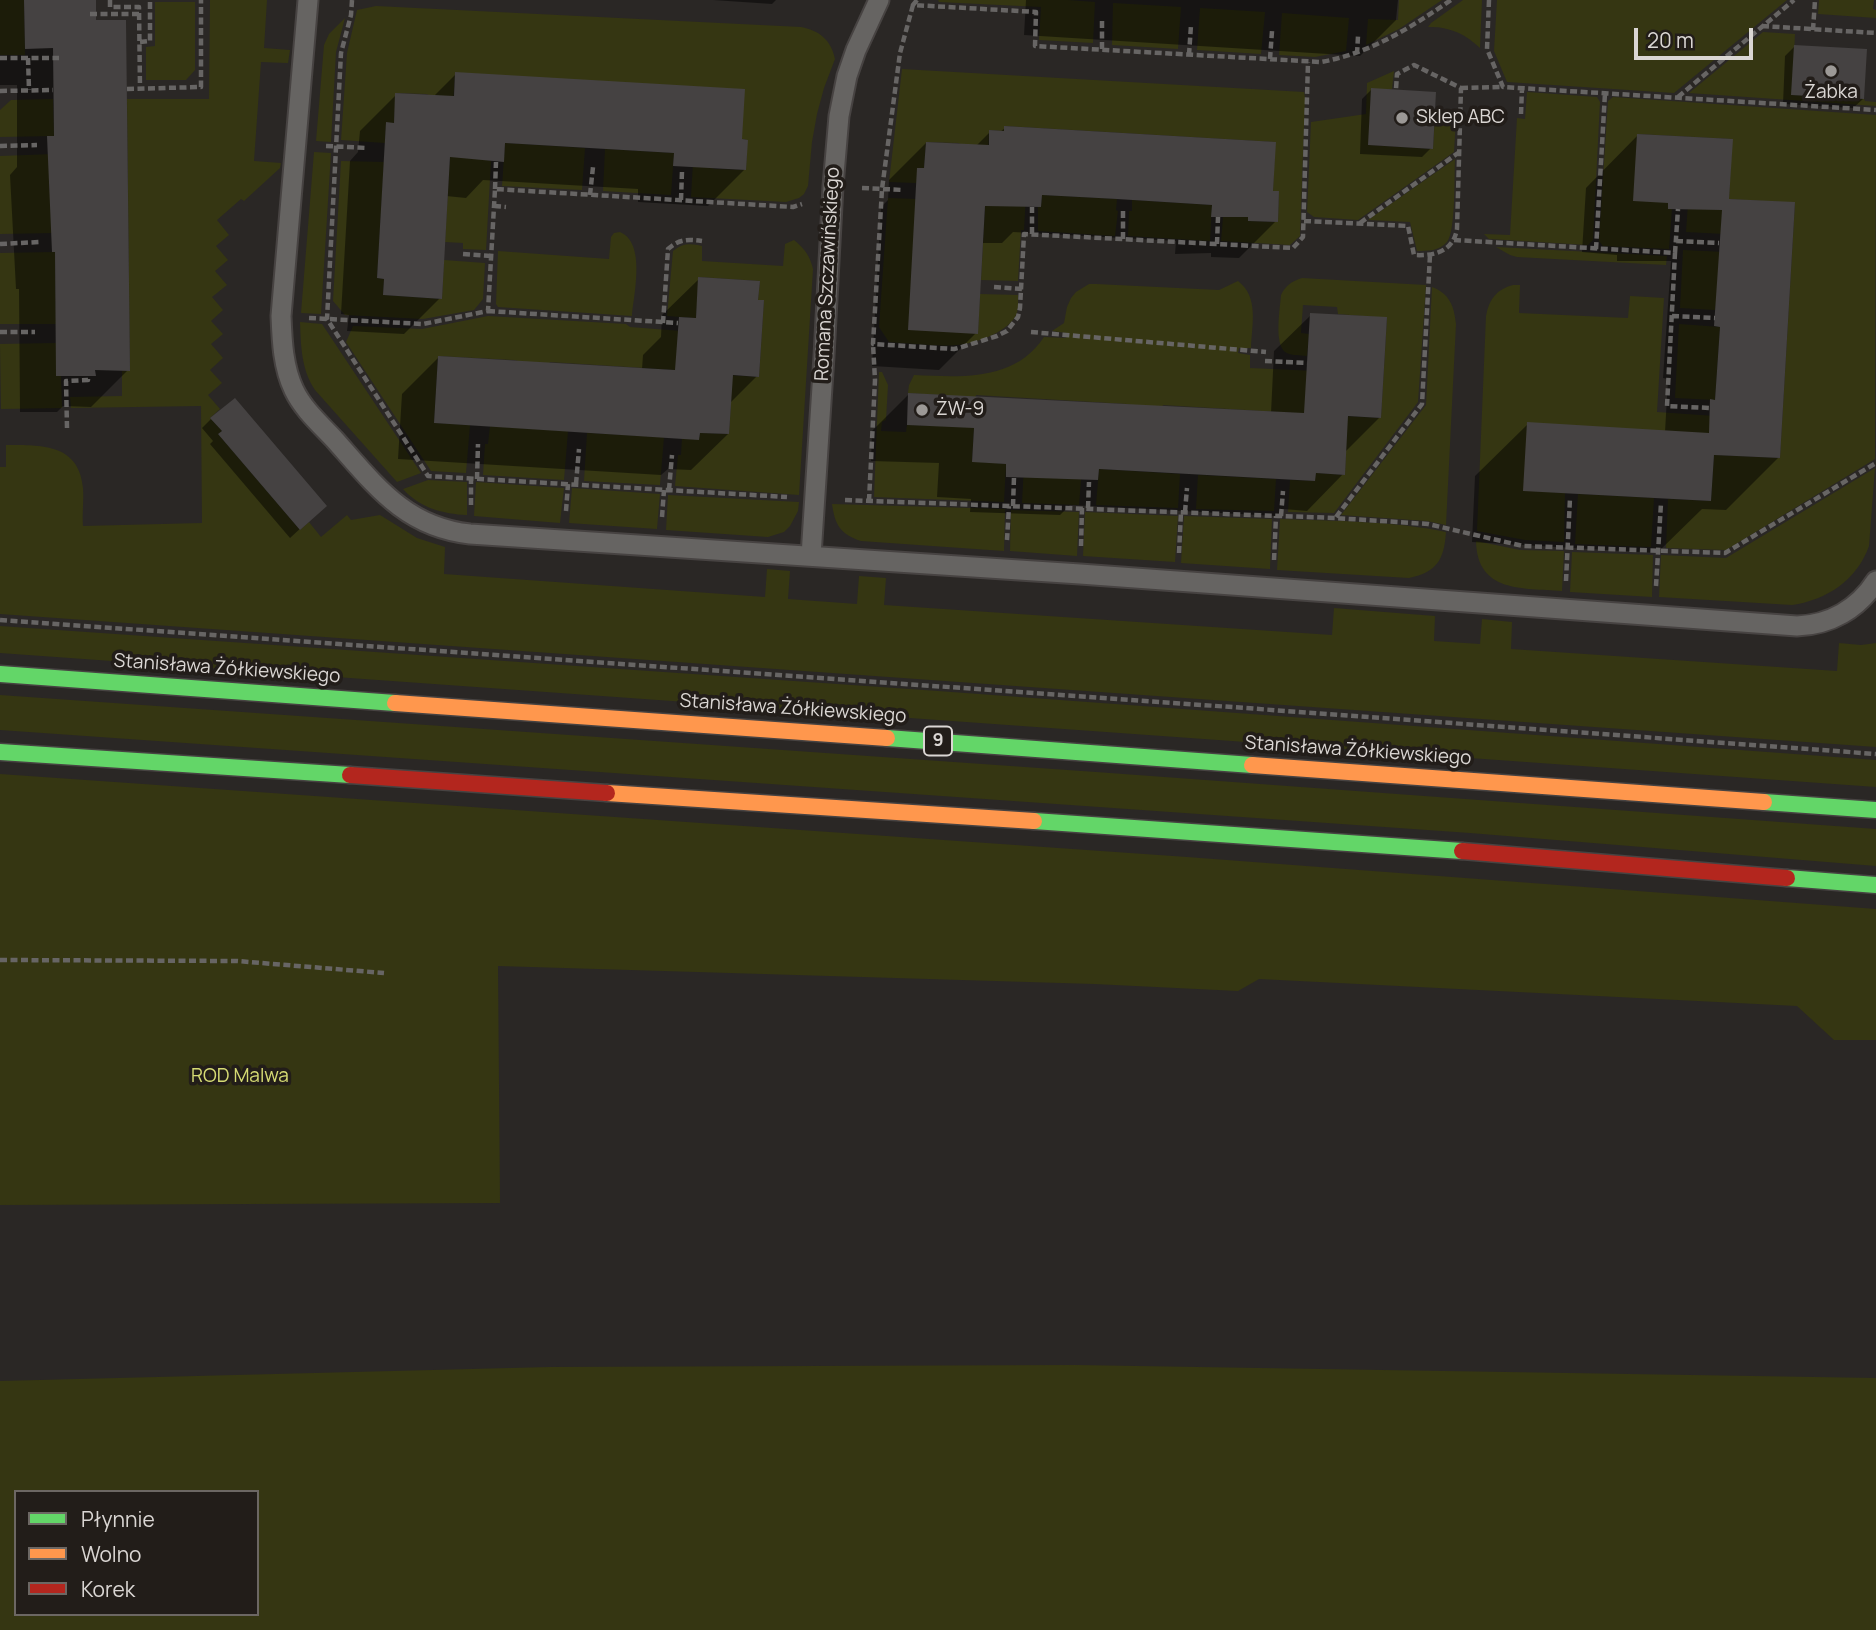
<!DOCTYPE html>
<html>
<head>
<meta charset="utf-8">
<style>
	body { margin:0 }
	#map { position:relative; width:1876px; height:1630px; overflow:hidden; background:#2a2725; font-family:Manrope,sans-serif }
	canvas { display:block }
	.legend { position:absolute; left:14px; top:1490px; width:245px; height:126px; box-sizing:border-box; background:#221d19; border:2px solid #6c6763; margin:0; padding:9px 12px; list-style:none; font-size:21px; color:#dad6d3 }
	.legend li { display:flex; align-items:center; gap:14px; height:35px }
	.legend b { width:35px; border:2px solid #6c6763 }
	.scale { position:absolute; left:1634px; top:28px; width:119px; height:32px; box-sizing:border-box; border:4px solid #dad6d3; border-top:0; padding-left:9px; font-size:21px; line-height:24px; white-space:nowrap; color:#dad6d3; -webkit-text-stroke:5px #221d19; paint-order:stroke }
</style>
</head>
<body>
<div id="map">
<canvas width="1876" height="1630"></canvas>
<ul class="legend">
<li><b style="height:9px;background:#63d668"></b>Płynnie</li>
<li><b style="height:9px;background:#ff974d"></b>Wolno</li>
<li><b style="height:9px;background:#b3261e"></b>Korek</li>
</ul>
<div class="scale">20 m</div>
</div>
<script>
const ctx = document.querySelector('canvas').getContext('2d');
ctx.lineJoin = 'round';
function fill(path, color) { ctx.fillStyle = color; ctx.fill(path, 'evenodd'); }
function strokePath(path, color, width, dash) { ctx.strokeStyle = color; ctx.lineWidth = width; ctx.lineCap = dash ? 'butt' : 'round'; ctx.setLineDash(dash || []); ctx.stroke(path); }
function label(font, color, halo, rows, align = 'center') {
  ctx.font = font + ' Manrope,sans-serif'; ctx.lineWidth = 7; ctx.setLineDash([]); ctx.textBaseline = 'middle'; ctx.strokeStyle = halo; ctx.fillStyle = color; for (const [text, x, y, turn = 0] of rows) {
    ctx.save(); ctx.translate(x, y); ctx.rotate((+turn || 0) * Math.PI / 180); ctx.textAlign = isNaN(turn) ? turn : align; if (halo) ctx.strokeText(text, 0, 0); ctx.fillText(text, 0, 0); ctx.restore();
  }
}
fill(new Path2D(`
	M0,0H24L25,55H0Z
	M210,0H267L264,48L290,50L288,63L261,62L254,161L281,163L280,168L244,201L241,199L217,220L229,235L216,246L228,260L215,271L227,285L212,297L223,310L211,321L223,334L211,344L223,358L210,370L222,383L208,395L220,409L210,418L222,431L218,434L300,530L309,522L321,537L347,515L351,520L380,515L417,538L445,547L444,574L765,597L767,569L790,571L788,599L857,604L859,576L886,578L884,605L1332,635L1334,608L1435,616L1434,641L1480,644L1482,619L1512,622L1511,649L1837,671L1839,643L1861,645L1876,643V747L0,614V467H6V445C40,445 79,443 83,488C84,500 82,514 83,526L202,523L201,406L71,408L70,397L122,396V371H130L127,99H209Z
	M938,0H1068L1095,2L1093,43L1039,40L1041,7L939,2Z
	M1399,0H1442L1399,29L1366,45L1368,19L1398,20Z
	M1463,0H1482L1480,48C1466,34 1448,26 1428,27L1431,23Z
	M1497,0H1787L1674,93L1507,82L1494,51Z
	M1819,0H1874L1873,9L1876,10V18L1818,14Z
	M155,2H195V70L186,80H146V47L155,46Z
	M1113,3L1181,7L1178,49L1112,45Z
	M376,6L801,27C820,31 831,40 835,59L824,88L817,114L812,142L808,186L804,194L799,198L786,202L691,197L693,162L715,169L746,170L747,140L455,73L453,103L426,94L396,93L394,123H386L385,143L341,140L347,53L357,10Z
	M1200,8L1265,12L1261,54L1197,50Z
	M1282,13L1349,18L1346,51L1315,57L1279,55Z
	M345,18L336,52L331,142L316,141L324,45L329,34Z
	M1763,32L1795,34L1792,95L1864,99L1865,101L1876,102V106L1689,93Z
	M902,69L1304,92L1305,98L1300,236L1290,245L1221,241L1223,217H1228L1229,211L1248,213V221L1278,222L1279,192L1273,191L1275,142L1005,126L1004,131L989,130L988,155L958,143L926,142L924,168L916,183L889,182Z
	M1394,71L1392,89H1371L1369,145L1433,149L1435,117L1456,118L1454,152L1358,220L1314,217L1307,212L1311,122L1366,114L1367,83Z
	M1527,92L1597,97L1600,102L1593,240L1588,245L1489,239L1484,234L1510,235L1517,118L1525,119Z
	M1613,97L1876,115L1875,459L1726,550L1666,548L1668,499L1711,501L1714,455L1780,458L1795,203L1729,199L1732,139L1638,134L1672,208L1669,249L1603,246L1599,241L1608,101Z
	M53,99L54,136L0,137V110L11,100Z
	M451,140L486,160L491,161L486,250L463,249V243L445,242Z
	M505,143L585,148L582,190L502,186Z
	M605,149L674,153L671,195L603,191Z
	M314,152L331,153L321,314L301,313Z
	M54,154V174L49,179V190L55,193V233L0,234V156Z
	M1455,159C1454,175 1456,231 1447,242C1439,251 1428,251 1417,251L1410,222L1368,220Z
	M341,161L384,162L377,278L384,279L383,295L442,299L444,260L485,263L483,299L474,310L423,319L345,315L333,301Z
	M986,192L1026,194L1024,230H1021L1018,281L981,280Z
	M1042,195L1117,199L1116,210L1118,211L1115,236L1038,231V207H1041Z
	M888,198L916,199L978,333L980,294L1018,295C1018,302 1019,311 1015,317C1005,333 974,344 956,345C935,347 911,343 889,342L879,327Z
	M1132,200L1212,205L1210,241L1128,236L1129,211H1132Z
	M1688,204L1727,206L1725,234L1686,232Z
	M620,232C646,243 634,293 632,316L498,307L496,304L498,251L609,259L611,237L614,233Z
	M794,240C805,249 810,256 813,269L799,495L675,486L678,455H681L682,438L699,439L700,433L729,434L731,403L726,375L759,377L764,300H758L760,281L699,277L696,318L667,316L673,251C682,243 691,243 702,246V261L783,266L785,244Z
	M1496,247L1667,256L1666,265L1517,257L1510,255Z
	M1683,250L1724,252L1715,310L1680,308Z
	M55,252L56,324H0V253Z
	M1302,278L1426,285L1418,402L1334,513L1288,512L1290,480L1314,481L1316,473L1345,475L1346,446L1342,416L1381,418L1387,318L1338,314L1337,307L1303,305L1301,333L1309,334L1307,356C1300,355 1291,356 1285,352C1274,343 1280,309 1281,295C1285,286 1292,281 1302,278Z
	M1238,281C1259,297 1252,324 1251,348H1239L1238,353L1250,355V368L1315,371L1312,414L1163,405L1162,412L1127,404L976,395L972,461L1006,464L1004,502L874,497L879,372H882L888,385L886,420L882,422L881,431L906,432L907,425L936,426L938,395L908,393L909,385L914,375C961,377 1014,382 1044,337L1066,338L1067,333L1052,331L1064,323L1067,307L1071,298L1076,292L1089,284H1096L1219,290Z
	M1513,285H1520L1519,313L1628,318L1630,296L1664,298L1657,412L1715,416L1714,433L1523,490L1565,493L1564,542L1525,540L1477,531L1486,316C1489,299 1497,289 1513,285Z
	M1432,287C1450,294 1454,306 1456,324L1446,525L1427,521L1341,515L1426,405Z
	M488,316L626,324L630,327L694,332L692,371L550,362L549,369L514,360L438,356L434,423L470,425L466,473L431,471L346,342L353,326L422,329Z
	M300,322L322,324L421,473L397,482L315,390C301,369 301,346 300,322Z
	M1679,324L1720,327L1715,400L1675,398Z
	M56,343L61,376L62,408L1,409L0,344Z
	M490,426L568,431L564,480L483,475L485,444H488Z
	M587,433L664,437L660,485L584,481Z
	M1024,465L1082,468L1079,505L1022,503Z
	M1875,468L1869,546C1857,580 1827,600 1792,605L1659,597L1661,555L1726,558Z
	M1099,469L1180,474L1178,508L1096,505Z
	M1198,475L1276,479L1274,511L1196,509Z
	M428,480L467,482V515C443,514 420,508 403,489Z
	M476,482L564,488L560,523L474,516Z
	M572,488L660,494L657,529L569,523Z
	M1578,494L1654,498L1651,547L1575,544Z
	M668,495L799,502L798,511L790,526L784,532L768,537L666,530Z
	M832,504L1005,509L1004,551L861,541C840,534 835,525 832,504Z
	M1011,510L1079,512L1077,556L1010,551Z
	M1085,512L1178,516L1175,562L1083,556Z
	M1184,516L1272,519L1270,569L1181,563Z
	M1280,519C1333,521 1394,521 1446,532C1444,560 1437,572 1409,578L1277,570Z
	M1476,541L1520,550L1564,551L1562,591C1523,588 1477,593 1476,541Z
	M1572,552L1653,555L1652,597L1570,592Z
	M0,626L938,691L1876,760V787L0,653Z
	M0,695L1096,772L1876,829V866L1470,833L0,730Z
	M0,774L1187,857L1876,909V1040H1834L1797,1006L1259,979L1238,991L1094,984L498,966L500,1203L0,1205Z
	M1075,1365L1876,1378V1630H0V1381L550,1367ZM16,1492H257V1614H16Z`), '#353612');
fill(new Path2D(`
	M0,0H94L128,370L91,407L63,406L57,412H20L19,289H16L10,175L17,167V85H0Z
	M713,0H776L772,4Z
	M1026,0H1398L1396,20L1360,56L1024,35Z
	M1794,47L1863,99L1853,108L1783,104L1785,56Z
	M456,74L740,141L744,170L708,206L638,202V189L483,180L466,198L446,196L440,298L404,334L347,331L349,315L341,314L350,161L358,152L360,131L396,95L434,96Z
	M1371,90L1431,148L1422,157L1360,154L1362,99Z
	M1005,128L1271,193L1276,221L1239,258L1211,257V253L1175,254L1176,241L1013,232L1002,243H981L976,333L939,370L872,366L881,207L888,200L889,180L926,143L976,146L990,132H1000Z
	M1638,135L1727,200L1778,458L1726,510L1702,509L1657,553L1472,542L1475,476L1528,424L1665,432L1668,379L1663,378L1671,261H1617V255L1582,252L1586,188Z
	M699,279L757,376L729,404L728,434L691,470L668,469L661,475L398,459L402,394L439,357L642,369L643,355L661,337L662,315Z
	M1311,315L1380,417L1344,453L1343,474L1307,511L1284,509L1277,516L1070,505L1060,515L970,512L971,499L937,497L939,463L871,461L872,431L908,395L1271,413L1274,351Z
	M211,419L315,515L290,538L210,444L213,441L202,428Z`), '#0007');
fill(new Path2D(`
	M24,0H96V20H126L130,371L95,370L96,376H56L55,252H52L47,136H54L53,48L25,49Z
	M1794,45L1867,49L1864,99L1791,95Z
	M455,72L745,89L742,139L748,140L746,170L673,166L674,153L505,143L504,162L450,157L442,299L383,295L384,279L377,278L386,122L394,123L395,93L454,96Z
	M1371,88L1436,92L1433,149L1368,145Z
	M1004,126L1276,142L1273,191H1279L1278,222L1248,221V217H1211L1212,205L1117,199L1042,195L1041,207L985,206L978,334L908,330L917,168H924L926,142L989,145V130L1004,131Z
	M1637,134L1733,139L1729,199L1795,202L1780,458L1714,455L1711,501L1523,491L1527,422L1709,433L1710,399L1715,400L1720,327L1714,326L1722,210L1668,209V203L1633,201Z
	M698,277L760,281L758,300H764L759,377L733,375L729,434L700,433L699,440L434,423L438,356L675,370L679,317L696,318Z
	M1310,313L1387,317L1381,418L1348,416L1345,475L1316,473L1315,481L1099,469L1098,480L1006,477V464L972,462L974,428L907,425L908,393L1304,413Z
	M235,398L327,506L300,530L218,434L222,431L210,418Z`), '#454242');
const lane = new Path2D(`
	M308,0L281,316C282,341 283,367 294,390C303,409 320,424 334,439C375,485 405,527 470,534L1080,574L1797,626C1830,625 1858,609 1876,581
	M811,556L824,356L833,186L839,116L847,76L856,50L879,0`);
const fast = new Path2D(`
	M0,674L395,703
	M887,738L1252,765
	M0,752L350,775
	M1764,802L1876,810
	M1034,821L1462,851
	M1787,878L1876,885`);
const slow = new Path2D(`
	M395,703L887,738
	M1252,765L1764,802
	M607,793L1034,821`);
const jam = new Path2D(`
	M350,775L607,793
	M1462,851L1787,878`);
strokePath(lane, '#474342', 23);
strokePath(fast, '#474342', 19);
strokePath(slow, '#474342', 19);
strokePath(jam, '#474342', 19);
strokePath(new Path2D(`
	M110,0V7H139L140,88
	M352,0L351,15L341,53L327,319L428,476L787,497
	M917,0L913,5L1036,12L1035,46L1321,62C1371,53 1410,28 1451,0
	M1489,0L1487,49L1503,87L1876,110
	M913,5L900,53L882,189L873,344L954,349L962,347L997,336L1007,331L1018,317L1020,308L1024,234L1293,248L1303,237L1308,62
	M90,14H140
	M1762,26L1876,33
	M1813,30L1815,0
	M140,42L150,41V0
	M1102,49V19
	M1357,54L1358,36
	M1189,55L1191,25
	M0,58H59
	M28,58L29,90
	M1270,59L1272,31
	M1461,88L1503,87
	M127,89L201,87V0
	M0,91L53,90
	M1678,97L1794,0
	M1521,114L1522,88
	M0,146L37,145
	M326,146L367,148
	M862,188L903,190
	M495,189L496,162
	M590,195L593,167
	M681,200L682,171
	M494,206L506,207
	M1304,221L1408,226L1414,255C1434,256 1453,252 1457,229L1461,88L1414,65L1397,74L1396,89
	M1360,223L1458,153
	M1032,234V207
	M1123,239V211
	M1454,240L1675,253L1667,406L1710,408
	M1676,241L1719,243
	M0,244L39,242
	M1217,244L1218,217
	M1596,249L1605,93
	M1675,253L1678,209
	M463,254L491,256
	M994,287L1022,289
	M488,311L678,323
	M1672,316L1715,318
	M309,318L423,324L488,311L495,189L793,207L802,204
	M663,323L668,249C679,239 688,239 702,241
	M0,332H35
	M1031,332L1266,352
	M1265,361L1307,363
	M67,428L66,381L88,380V376
	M477,479L478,444
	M576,484L579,449
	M669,490L672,455
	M845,500L1335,518L1428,524L1523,546L1725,553L1876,463
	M869,501L875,380L873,344
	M471,505V478
	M1013,506L1014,477
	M1088,508L1089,482
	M566,511L568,484
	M1185,512L1187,488
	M1281,516L1283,491
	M662,517L664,490
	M1336,517L1422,404L1430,255
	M1007,540L1009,506
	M1081,546L1082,508
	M1179,553L1181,512
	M1274,560L1276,516
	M1566,581L1570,498
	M1656,586L1661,503
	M0,620L1245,708L1876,754
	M0,960L237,961L384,973`), '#676564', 4.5, [7, 3.5]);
strokePath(lane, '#666462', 19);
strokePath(fast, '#63d668', 16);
strokePath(slow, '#ff974d', 16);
strokePath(jam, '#b3261e', 16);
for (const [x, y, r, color] of [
	[1831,71,7,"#9c9996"],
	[1402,118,7,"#9c9996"],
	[922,410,7,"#9c9996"]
]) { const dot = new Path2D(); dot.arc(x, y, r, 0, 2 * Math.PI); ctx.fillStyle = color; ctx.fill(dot); strokePath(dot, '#221d19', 2.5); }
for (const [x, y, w] of [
	[938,741,28]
]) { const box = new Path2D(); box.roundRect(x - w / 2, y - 14.5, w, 29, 5); ctx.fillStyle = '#221d19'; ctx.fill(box); strokePath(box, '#dad6d3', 2); }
label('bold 18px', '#dad6d3', null, [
	["9",938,741]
]);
label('19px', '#dad6d3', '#221d19', [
	["Żabka",1831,93,"center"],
	["Sklep ABC",1416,118],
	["ŻW-9",936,410]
], 'left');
label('19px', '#dad6d3', '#221d19', [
	["Romana Szczawińskiego",828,274,-87],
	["Stanisława Żółkiewskiego",227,669,4],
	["Stanisława Żółkiewskiego",793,709,4],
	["Stanisława Żółkiewskiego",1358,751,4]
]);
label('19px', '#d5da73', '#221d19', [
	["ROD Malwa",240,1077]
]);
</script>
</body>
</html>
